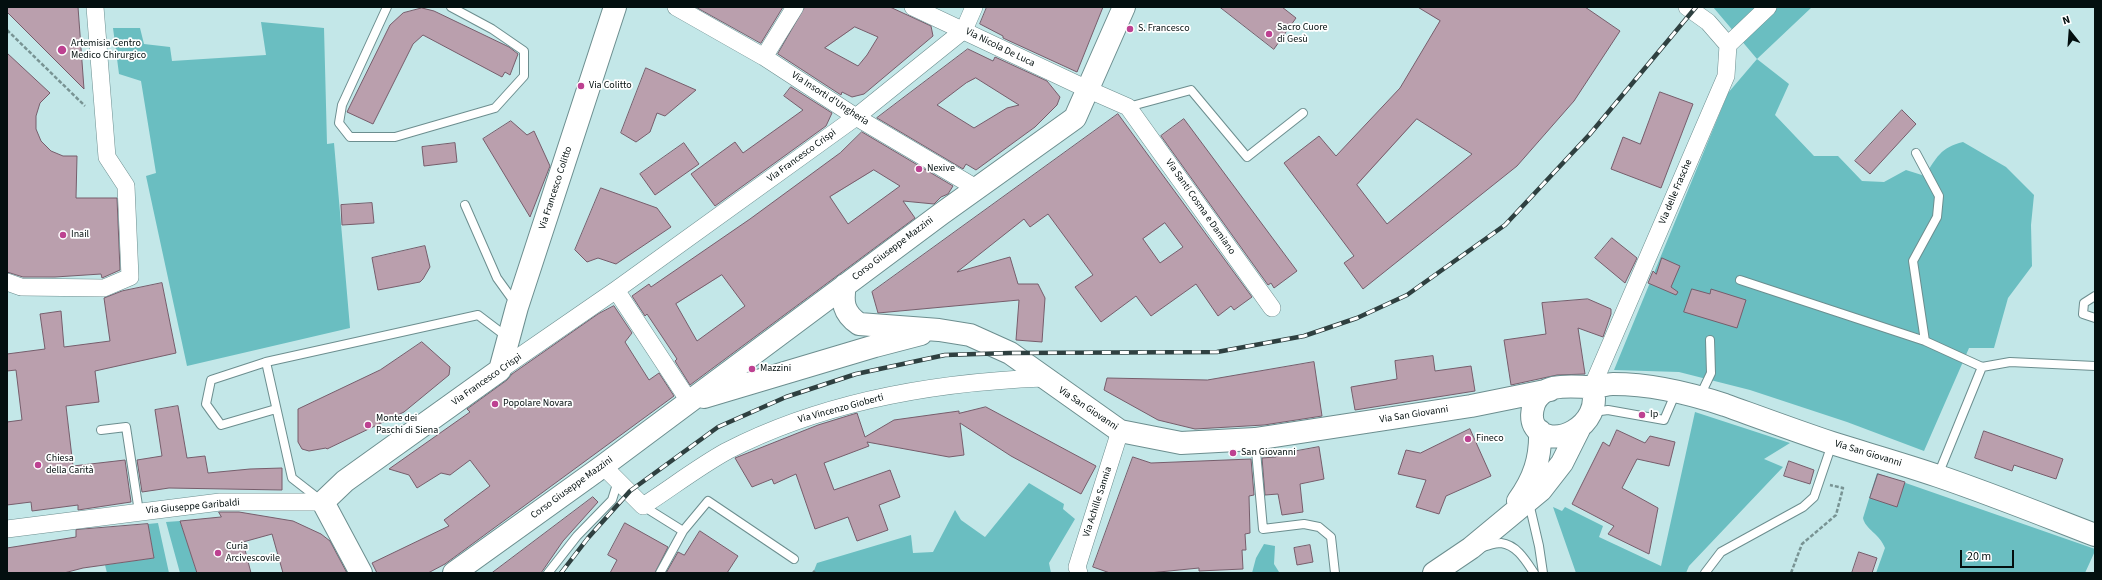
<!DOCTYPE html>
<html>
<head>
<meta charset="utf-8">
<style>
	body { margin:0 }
	#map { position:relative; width:2102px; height:580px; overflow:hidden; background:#c3e7e8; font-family:"Source Sans 3",sans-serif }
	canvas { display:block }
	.frame { position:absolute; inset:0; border:8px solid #030f0f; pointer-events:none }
	.north { position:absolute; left:2050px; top:12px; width:40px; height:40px; -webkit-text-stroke:3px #fff; paint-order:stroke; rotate:343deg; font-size:11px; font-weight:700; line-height:16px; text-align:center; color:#030f0f }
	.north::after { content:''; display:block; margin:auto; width:14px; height:18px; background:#030f0f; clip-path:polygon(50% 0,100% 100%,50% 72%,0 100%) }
	.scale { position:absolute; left:1960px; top:550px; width:54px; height:18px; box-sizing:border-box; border:2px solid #030f0f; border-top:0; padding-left:5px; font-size:12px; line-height:14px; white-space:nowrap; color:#030f0f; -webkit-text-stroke:3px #fff; paint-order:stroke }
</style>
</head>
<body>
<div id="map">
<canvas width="2102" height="580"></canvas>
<div class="frame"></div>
<div class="north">N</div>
<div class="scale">20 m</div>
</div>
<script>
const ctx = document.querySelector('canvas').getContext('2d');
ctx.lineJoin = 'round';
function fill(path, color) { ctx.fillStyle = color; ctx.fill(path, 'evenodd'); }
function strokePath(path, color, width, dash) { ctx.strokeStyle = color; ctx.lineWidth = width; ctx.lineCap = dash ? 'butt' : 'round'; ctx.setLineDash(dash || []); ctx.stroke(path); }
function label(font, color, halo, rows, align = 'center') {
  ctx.font = font + ' "Source Sans 3",sans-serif'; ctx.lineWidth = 3.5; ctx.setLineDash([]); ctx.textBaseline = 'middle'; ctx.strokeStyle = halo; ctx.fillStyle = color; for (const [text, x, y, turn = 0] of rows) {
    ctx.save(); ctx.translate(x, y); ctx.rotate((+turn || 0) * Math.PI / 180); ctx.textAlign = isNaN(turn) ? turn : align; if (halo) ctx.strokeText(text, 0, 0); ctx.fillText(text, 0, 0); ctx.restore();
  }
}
fill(new Path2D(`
	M1713,7H1812L1757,59L1789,84L1775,115L1814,156H1838L1862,181L1884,182L1906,170L1925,176C1936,158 1941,147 1963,142L2006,167L2034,195L2031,225L2032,266L2008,298L1994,348H1969L1924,451L1847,422L1750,390L1679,372L1614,370L1728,93L1757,59Z
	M261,22L324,28L327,144L334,143L350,328L187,366L146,176L156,173L141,81L119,74L113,28H140L144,44L170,47L172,61L266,55Z
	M1695,412L1790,443L1764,459L1783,467L1689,566L1686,573H1576L1553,507L1562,511L1565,507L1603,526L1599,537L1661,566Z
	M1877,473L2095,549V551L2085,573H1876L1885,548C1880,534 1865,529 1863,518Z
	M1029,483L1064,504L1063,509L1075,519L1049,563L1051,573H813L817,563L911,535L913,553L933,552L955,510L961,520L985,537Z
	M180,521L197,573H180L166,522Z
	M158,523L169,573H107L105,565L154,558L148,524Z
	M1264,544L1275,546L1274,564L1279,572L1292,573H1252L1256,558Z`), '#6abec1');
const building = new Path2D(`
	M7,7H78L84,89L7,12Z
	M696,7H783L761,43Z
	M805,7H890L931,26L933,36L864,94L852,97L842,92L841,95L778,54ZM855,27L878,37L867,55L858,66L825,48Z
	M987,7H1103L1077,72L1003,38V36L980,24Z
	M1220,7H1282L1296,18L1274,49Z
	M1418,7H1585L1620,31L1574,101L1517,166L1363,289L1344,263L1354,256L1284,163L1319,136L1336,156L1400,88L1440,21ZM1417,119L1472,154L1387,224L1357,185Z
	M422,8L434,11L509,47L518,54L510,75L505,72L502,77L423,35L413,44L373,124L347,112L390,25L403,13Z
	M968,49L993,61L995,57L1047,81L1060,97L1057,105L1035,127L976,170L966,164L963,169L877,118ZM976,78L1019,105L1007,108L974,128L937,105L966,83Z
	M7,53L50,93L40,103L36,116V129L41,141L51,151L63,156H77L76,198H117L120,270L102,278L101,274L55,277H23L7,272Z
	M646,68L696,90L665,116L657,113L650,132L636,142L621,133Z
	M791,87L832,113L826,126L715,206L691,174L735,142L743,153L803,110L784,96Z
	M1660,92L1693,104L1661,188L1611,169L1623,137L1640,144Z
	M1902,110L1916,124L1870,174L1855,161Z
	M1118,114L1252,297L1234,310L1231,306L1218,316L1196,284L1151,316L1136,296L1101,322L1075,287L1093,275L1048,214L1030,227L1024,219L957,272L1010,257L1018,284H1038L1045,298L1042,342L1016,340L1019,300L878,313L872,292ZM1165,223L1183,247L1160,263L1143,239Z
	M1184,119L1297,271L1274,288L1271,283L1268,285L1161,136Z
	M511,121L527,135L534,131L550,166L530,217L483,139Z
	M862,132L953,186L948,194L941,197L934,204L903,201L915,218L690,385L675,361L677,359L647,314L645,316L632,296L649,284L651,287L750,219L840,153ZM874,170L900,186L848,224L830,197ZM722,275L745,306L697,341L676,304Z
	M455,143L457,162L424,166L422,147Z
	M684,143L699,164L655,195L640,174Z
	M601,188L657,208L671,227L616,264L598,258L587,262L575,250Z
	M372,203L374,223L342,225L341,205Z
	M1612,238L1637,258L1625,283L1595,258Z
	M425,246L430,267L423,279L420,282L378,290L372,258Z
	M1662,258L1680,266L1671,287L1678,292L1676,295L1648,283L1653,271L1656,274Z
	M162,283L176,353L95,371L99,402L66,406L73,466L125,460L131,502L78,510V505L32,511L31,502L7,505V422L22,420L16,370L7,371V354L45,349L40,314L61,311L64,347L110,341L104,298L122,291Z
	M1692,289L1710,294L1711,289L1746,300L1737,328L1684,312Z
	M1588,299L1611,309V314L1603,337L1578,328L1585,374L1557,375L1511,385L1504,340L1546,334L1542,303Z
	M614,306L632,333L625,342L649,380L659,373L674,396L445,564L428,573H377L372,563L449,526L444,520L490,486L470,460L450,475L441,473L417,488L409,475L389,469L470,412L467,409L507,380L512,374L598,314Z
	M422,342L450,367L449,375L404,412L327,449L326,448L309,451L302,449L298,442V409L380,370Z
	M1433,356L1435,371L1471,366L1475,391L1355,410L1351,387L1397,379L1395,361Z
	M1314,362L1322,416L1264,425L1195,429L1158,420L1104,390L1107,378L1207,380Z
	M178,406L187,458L205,456L208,473L250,469L282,468V490L169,488L142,492L137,460L162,456L155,410Z
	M986,407L1096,466L1081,494L1011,456L960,423L964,455L949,457L867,442L869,446L824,463L834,490L890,470L900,497L879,505L888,530L857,541L848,517L815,529L796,474L774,484L772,479L752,487L735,458L818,425L857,413L865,437L894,420L959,411V413Z
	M1470,429L1491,476L1446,496L1439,514L1416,507L1426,480L1398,474L1406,450L1420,453Z
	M1617,430L1645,443L1650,436L1675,442L1669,466L1637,459L1622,488L1658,508L1649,554L1608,534L1614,526L1572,504L1603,442L1609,446Z
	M1984,431L2063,459L2056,479L2014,465L2012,471L1975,458Z
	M1319,447L1324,479L1300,484L1303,512L1282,515L1278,494L1265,495L1262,458L1276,457L1275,455Z
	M1133,457L1151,463L1251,459L1254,495L1249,496L1250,533L1245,534L1246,550H1242L1243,569L1199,571V568L1149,573H1110L1093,567Z
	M1789,461L1814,470L1810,484L1784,476Z
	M1878,474L1905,482L1897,507L1870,498Z
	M593,497L598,502L563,541L541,573H492Z
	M219,512H239L293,521L321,534L330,541L347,573H283L272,534L243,542L251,573H197L180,521L221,517Z
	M625,523L668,547L655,573H610L617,560L608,555Z
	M148,524L154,558L83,568L64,573H7V548L76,537V530Z
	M700,531L738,556L727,573H666L678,552L684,555Z
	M1310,545L1313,562L1297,565L1294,548Z
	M1859,552L1877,558L1872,573H1852Z`);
fill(building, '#ba9fad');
strokePath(building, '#765d6b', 1);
const lane = new Path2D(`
	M387,7L342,105L339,123L350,137H395L495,108L524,76V51L492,29L451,7
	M1128,107L1191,90L1247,157L1303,113
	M1916,153L1939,196L1937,217L1913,261L1925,341
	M465,205L497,278L515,303
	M1740,280L1925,341L1982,367
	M2095,296L2084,303L2083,314L2095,318
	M266,362L478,315L507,337
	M1700,396L1711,373L1710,340
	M276,409L221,425L206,404L211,380L266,362L292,478L319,499
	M1593,412L1608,410L1664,420L1676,392
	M101,430L126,427L139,512
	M1255,440L1263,529L1304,524L1319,527L1331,537L1335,573
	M1938,475L1982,367L2010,362L2095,366
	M1529,503L1539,546L1543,573
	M643,506L683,531L660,573
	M683,531L708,501L794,559
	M1482,547C1487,546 1495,543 1501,543C1517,545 1526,561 1534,573
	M548,573L577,536L612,500L618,481
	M1705,573L1721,552L1803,507L1814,497L1832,444`);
const street = new Path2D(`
	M676,7L764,57L856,117L976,188
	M913,7L1087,89L1128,107L1272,308
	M1687,7L1708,22L1728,45
	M764,57L795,7
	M7,282L21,287L104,288L130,277L126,186L107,157L95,7
	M616,290L689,401
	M500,370L616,290L856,117L964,30L974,7
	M1592,387L1726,76L1728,45L1768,7
	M603,466L643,506C671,488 698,467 727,451C824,401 936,382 1044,378
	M7,529L220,502H323
	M1079,573L1077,567L1120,431`);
const secondary = new Path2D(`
	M845,285C842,302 843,313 859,324L939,330L970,335L1010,353L1120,431L1181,443L1255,439L1471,406L1550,390
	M1592,387C1605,426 1549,453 1534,425C1531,419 1532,410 1534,404C1543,381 1573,387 1592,387C1599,387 1606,384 1613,384C1651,384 1689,393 1725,405C1761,418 1796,431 1832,443C1867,454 1903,464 1938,476C1991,494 2043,515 2095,535
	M704,397L875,346L921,334
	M1518,501C1534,479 1541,458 1540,431
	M361,573L323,502L345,481L500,370L517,307L615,7
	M454,573L603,466L941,214L1075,118L1124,7
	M1434,573L1471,548L1541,490L1562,463L1579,429`);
strokePath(lane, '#6c8e8f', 10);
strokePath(street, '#6c8e8f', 18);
strokePath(secondary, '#6c8e8f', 24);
strokePath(new Path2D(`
	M7,30L85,106
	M813,571L815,573
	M1791,573L1802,544L1836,515L1843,488L1830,485`), '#789393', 2.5, [4, 2]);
strokePath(lane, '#fff', 8);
strokePath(street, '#fff', 17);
strokePath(secondary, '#fff', 22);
const rail = new Path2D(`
	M561,573L588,538L630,491L718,427L786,397L856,374L945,355L1010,353L1217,352L1304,336L1357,318L1407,295L1505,225L1590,134L1696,7`);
strokePath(rail, '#2f4040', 4.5);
strokePath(rail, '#fff', 3, [9]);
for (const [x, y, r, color] of [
	[1130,29,4,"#bd4191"],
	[1269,34,4,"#bd4191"],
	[62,50,5,"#bd4191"],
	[581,86,4,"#bd4191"],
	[919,169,4,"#bd4191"],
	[63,235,4,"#bd4191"],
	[752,369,4,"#bd4191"],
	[495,404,4,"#bd4191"],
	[1642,415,4,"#bd4191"],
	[368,425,4,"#bd4191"],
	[1468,439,4,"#bd4191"],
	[1233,453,4,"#bd4191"],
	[38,465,4,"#bd4191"],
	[218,553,4,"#bd4191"]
]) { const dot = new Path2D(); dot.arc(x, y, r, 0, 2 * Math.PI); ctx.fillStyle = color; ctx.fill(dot); strokePath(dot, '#fff', 1.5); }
label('10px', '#030f0f', '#fff', [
	["Sacro Cuore",1277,28],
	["di Gesù",1277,40],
	["S. Francesco",1138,29],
	["Artemisia Centro",71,44],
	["Medico Chirurgico",71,56],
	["Via Colitto",589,86],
	["Nexive",927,169],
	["Inail",71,235],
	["Mazzini",760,369],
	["Popolare Novara",503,404],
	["Ip",1650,415],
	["Monte dei",376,419],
	["Paschi di Siena",376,431],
	["Fineco",1476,439],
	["San Giovanni",1241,453],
	["Chiesa",46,459],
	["della Carità",46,471],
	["Curia",226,547],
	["Arcivescovile",226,559]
], 'left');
label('10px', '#030f0f', '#fff', [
	["Via Nicola De Luca",1000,48,26],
	["Via Insorti d'Ungheria",830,99,33],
	["Via Francesco Crispi",802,156,-36],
	["Via Francesco Colitto",556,188,-72],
	["Via delle Frasche",1676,192,-67],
	["Via Santi Cosma e Damiano",1200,207,55],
	["Corso Giuseppe Mazzini",893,249,-37],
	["Via Francesco Crispi",487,380,-35],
	["Via Vincenzo Gioberti",841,409,-15],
	["Via San Giovanni",1088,409,34],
	["Via San Giovanni",1414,415,-9],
	["Via San Giovanni",1868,454,17],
	["Corso Giuseppe Mazzini",572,488,-36],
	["Via Achille Sannia",1098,502,-72],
	["Via Giuseppe Garibaldi",193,507,-5]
]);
</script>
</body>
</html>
